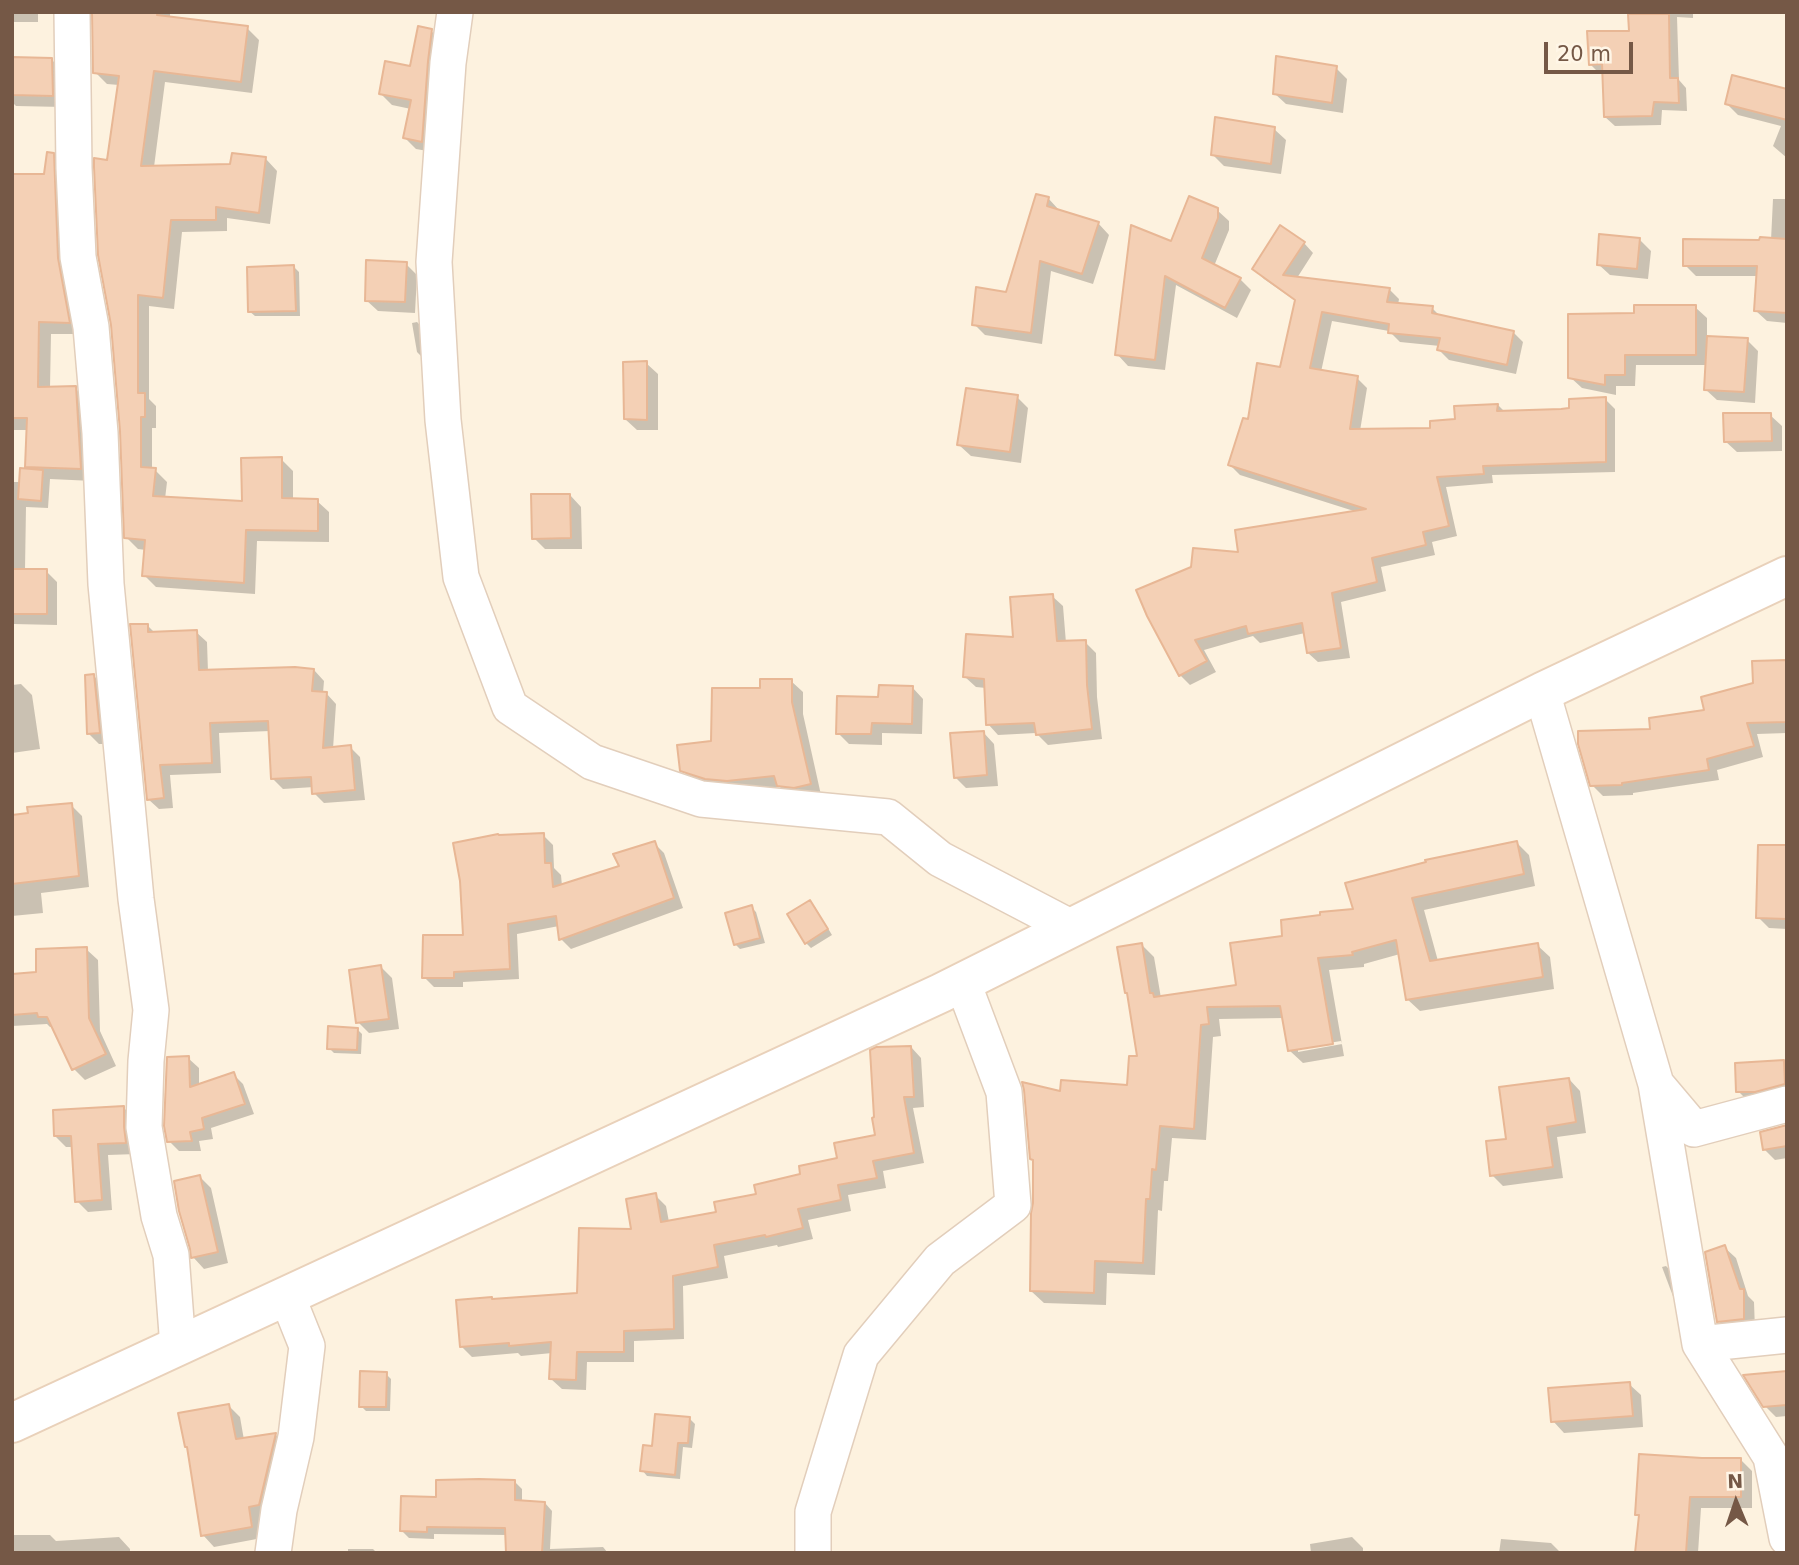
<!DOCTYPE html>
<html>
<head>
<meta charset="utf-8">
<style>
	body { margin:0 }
	#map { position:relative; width:1799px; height:1565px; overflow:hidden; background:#fdf2df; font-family:"DejaVu Sans",sans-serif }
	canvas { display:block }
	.frame { position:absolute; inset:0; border:14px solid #755846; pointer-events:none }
	.north { position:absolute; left:1701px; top:1467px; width:70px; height:70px; -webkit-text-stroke:5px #fff6e7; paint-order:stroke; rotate:358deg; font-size:19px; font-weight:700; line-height:28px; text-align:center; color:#755846 }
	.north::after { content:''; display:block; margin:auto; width:24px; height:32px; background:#755846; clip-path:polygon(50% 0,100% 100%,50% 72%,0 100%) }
	.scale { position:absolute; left:1544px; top:42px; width:89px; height:32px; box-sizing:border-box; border:4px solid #755846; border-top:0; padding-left:9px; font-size:21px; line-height:24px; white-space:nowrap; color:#755846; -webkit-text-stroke:5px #fff6e7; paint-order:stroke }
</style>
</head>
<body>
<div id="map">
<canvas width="1799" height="1565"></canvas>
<div class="frame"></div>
<div class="north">N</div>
<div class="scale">20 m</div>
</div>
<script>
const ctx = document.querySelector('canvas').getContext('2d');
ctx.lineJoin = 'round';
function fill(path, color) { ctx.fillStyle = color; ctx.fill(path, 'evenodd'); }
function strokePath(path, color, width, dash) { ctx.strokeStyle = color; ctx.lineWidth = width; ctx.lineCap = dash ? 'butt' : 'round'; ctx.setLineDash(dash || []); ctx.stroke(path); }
fill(new Path2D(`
	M12,12H38V22H12Z
	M125,12H170V18L247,28L259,40L252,93L165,82L154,167L232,166L266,159L277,171L270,224L227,218V231L182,232L174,309L149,306V399L156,406V428H152V470H155L167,482L165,499L243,502L281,459L293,471V500L317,501L329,512V542L257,541L255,594L156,587L144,575L146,550L138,549L126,537L109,162L119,85L107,84L95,72Z
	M1630,12H1693V18L1677,17L1679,80L1686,88L1687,111L1662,110L1661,125L1615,126L1605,117L1604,73H1599L1590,64L1630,32Z
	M431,31L443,42L433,152L416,149L405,138L411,109L392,105L381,94L411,68Z
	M12,59L52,60L63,71V107L16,106L12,102Z
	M1336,68L1347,79L1343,113L1286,104L1274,93Z
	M1787,91V158L1773,146L1781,126L1738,115L1727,104Z
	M1274,129L1286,140L1281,174L1224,166L1213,155Z
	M53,155L65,167L81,334H51L50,388H75L87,400L93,481L50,479L48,508L26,507L25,570L46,571L57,582V625L13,624L12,482H21L31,471L26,466L28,430H12V176H45Z
	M1048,198L1059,210V211L1098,223L1109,235L1093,284L1051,271L1042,344L985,335L974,324L1007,294Z
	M1773,199H1787V323L1767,321L1756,311L1758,276H1696L1685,265L1771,240Z
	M1217,210L1229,221V230L1214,266L1240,279L1251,290L1237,318L1176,285L1165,370L1128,366L1117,354L1172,243Z
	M1640,240L1651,251L1648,279L1610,275L1598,264Z
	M1304,243L1313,253L1297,278L1389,289L1399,299L1398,305L1432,308L1440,316L1513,332L1523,342L1516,374L1449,360L1439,350L1440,346L1400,342L1389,331L1332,321L1321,372L1357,378L1367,388L1360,431L1432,429L1498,405L1505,412L1561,411L1605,399L1615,409V472L1492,475L1493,483L1446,487L1457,536L1432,542L1435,555L1381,567L1386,591L1341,602L1350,658L1318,662L1308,653L1305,633L1260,643L1253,636L1204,650L1216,672L1190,685L1180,675L1149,616L1240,553L1357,512L1240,475L1230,465L1250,422L1281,369L1297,302L1264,279L1254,269Z
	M406,264L417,275L415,313L378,311L366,300Z
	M294,267L299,272L300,316H255L249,311Z
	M1695,307L1707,318V338L1747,340L1758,351L1755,403L1717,400L1705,389L1707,365H1636L1635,386H1616V395L1582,388L1570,377L1636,315Z
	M417,322L428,333V363L417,352L412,323Z
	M646,363L658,374V430H637L625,419Z
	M1017,397L1028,408L1021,463L971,456L959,445Z
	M1770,415L1782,426V451L1737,452L1725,441Z
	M570,495L581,507L582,549H545L534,538Z
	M1052,596L1063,606L1066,643L1085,642L1096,653L1097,697L1102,739L1048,745L1036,733L998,735L988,724L986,688L976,687L965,677L1015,639Z
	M147,625L155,633L196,632L207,642L208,672L314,670L324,681L323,693H326L336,704L333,749L350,747L360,757L365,800L324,803L314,793V787L283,789L273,779L270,731L219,733L221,773L170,775L173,808L159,809L148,799Z
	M1787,662V733L1757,734L1763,757L1717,770L1719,780L1633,793V795L1603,796L1592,785L1652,730L1707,711L1755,684Z
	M94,676L105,687L110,744H99L88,733Z
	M791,681L803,692V714L821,795L790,797L780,787L739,792L693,781L682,770L713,743L761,690Z
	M21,684L32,695L40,749L12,753V685Z
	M912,687L923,699L922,734L882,733V745L849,744L838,733L880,698Z
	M983,732L994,744L998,786L966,788L955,777Z
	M71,805L82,816L89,887L41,893L43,913L12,916V816Z
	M543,835L553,845L554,868L561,875L562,886L621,867L654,843L664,853L683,908L571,949L561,939L559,926L517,934L519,979L463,982V987H434L424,977L465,937Z
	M1516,842L1529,855L1535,886L1424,910L1438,961L1537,945L1550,957L1554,989L1420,1011L1407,999L1400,954L1364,964V967L1329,970L1344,1056L1303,1063L1290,1051L1284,1018L1219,1019L1221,1036L1213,1037L1206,1140L1172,1138L1168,1181H1164L1162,1211L1158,1210L1155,1275L1107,1273L1106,1305L1044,1303L1031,1291L1035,1162L1031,1159L1062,1093L1129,1087L1139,1058L1130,996L1126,993L1142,945L1154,957L1161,998L1238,986L1284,938L1355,910ZM1341,1041L1342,1044L1298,1052V1048Z
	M1787,847V929L1769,928L1758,917Z
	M810,902L815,907L832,935L811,948L806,943Z
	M751,907L756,912L765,943L740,949L735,944Z
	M86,949L98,960L100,1031L116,1066L85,1080L74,1069L54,1027H50L47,1024L12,1026V976L38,974Z
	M381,967L392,978L399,1029L369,1033L358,1022Z
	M357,1029L362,1034L361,1054L334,1053L329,1048Z
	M911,1047L921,1058L924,1107L913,1108L924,1163L883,1171L886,1188L848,1195L851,1211L808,1220L813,1239L778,1247L777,1245L724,1256L728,1278L683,1286L684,1339L634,1341V1362H587L586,1390L562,1389L551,1379L552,1353L521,1356L518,1353L472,1357L461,1346L493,1301L579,1294L633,1231L655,1195L666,1206L669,1222L718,1213L839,1160L877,1136Z
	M188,1058L199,1068V1086L233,1074L243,1084L254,1114L211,1128L213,1139L199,1141L201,1151H179L169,1141Z
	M1783,1062L1787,1066V1097L1749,1102L1738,1091Z
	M1569,1079L1580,1091L1586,1133L1557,1137L1563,1178L1503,1186L1492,1175L1508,1140Z
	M124,1108L135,1119L137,1154L108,1155L112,1210L88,1212L77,1201L73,1147H66L55,1136Z
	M1787,1127V1158L1775,1160L1764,1149Z
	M200,1177L211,1188L228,1263L204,1269L193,1257Z
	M1724,1247L1736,1258L1748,1296L1754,1302L1755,1330L1730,1332L1718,1321Z
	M1666,1266L1677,1277L1682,1307L1674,1299L1662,1267Z
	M1787,1373V1416L1776,1417L1765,1406Z
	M386,1374L391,1379L390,1411H366L361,1406Z
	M1629,1384L1641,1395L1643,1427L1564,1433L1553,1421Z
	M229,1406L240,1417L244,1440L276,1435L286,1446L270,1516L259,1518L262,1538L214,1547L203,1535L189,1450L186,1446Z
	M690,1419L695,1424L692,1448L683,1447L680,1479L647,1476L642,1470Z
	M1741,1460L1752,1471V1508H1701L1698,1553H1637L1640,1518L1637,1514Z
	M515,1482L522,1489V1502L545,1503L552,1511L550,1549L603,1547L608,1553H507V1535L434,1534V1539L409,1538L402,1531L438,1499Z
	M12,1535H50L56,1541L119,1537L130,1549V1553H12Z
	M1352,1537L1363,1548V1553H1311L1310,1544Z
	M1501,1539L1551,1543L1561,1553H1499Z
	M348,1549H373L377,1553H348Z`), '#0003');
const building = new Path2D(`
	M92,12H158L157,15L248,26L241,82L154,71L141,166L230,164L232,153L266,157L259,213L216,207V220H171L163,298L138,295V393H145V417H141V467L156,468L153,496L242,501L241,458L282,457V498L318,499V531L246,530L244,583L142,576L145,540L124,538L120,431L111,325L98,255L94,167V158L107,160L119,76L93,73Z
	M1628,14H1669L1670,78H1678L1679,103L1654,102L1652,116L1604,117L1602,64L1589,65L1587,31H1629Z
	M418,26L432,29L428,61L422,142L403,138L411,100L379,94L385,61L410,66Z
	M1276,56L1337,66L1332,103L1273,94Z
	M12,57L52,58L53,96L12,95Z
	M1732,75L1787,89V120L1725,104Z
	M1215,117L1275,127L1271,164L1211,155Z
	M47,152L54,153L58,258L70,323L39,322L38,387L76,386L81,469L25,467L27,418H12V174H44Z
	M1036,194L1049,197L1047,206L1099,222L1082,274L1040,261L1031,333L972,325L976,287L1006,292Z
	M1189,196L1218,208V218L1202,258L1241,278L1225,308L1165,276L1155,360L1115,355L1131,225L1171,241Z
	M1280,225L1305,242L1283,275L1390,288L1387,302L1433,306L1432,313L1514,331L1507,365L1437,350L1440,338L1388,333L1389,324L1322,312L1310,368L1358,376L1350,429L1430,428V421L1455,419L1454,406L1498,404L1497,411L1561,409L1569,408V399L1606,397V462L1483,466L1484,474L1437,477L1449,526L1423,532L1426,545L1372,558L1377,582L1332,593L1341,648L1307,653L1302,623L1248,634L1246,626L1195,640L1207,661L1179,676L1147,616L1136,590L1191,567L1193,548L1238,552L1235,530L1366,509L1228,465L1243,418L1248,419L1257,363L1280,367L1295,300L1252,269Z
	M1599,234L1640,238L1637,269L1597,265Z
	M1760,237L1787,239V313L1754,311L1757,266H1683V239L1759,240Z
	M366,260L407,262L405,302L365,301Z
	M294,265L296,311L248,312L247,267Z
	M1634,305H1696V355H1625V375H1605V385L1568,378V314L1634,313Z
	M1707,336L1748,338L1744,392L1704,390Z
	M647,361V420L624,419L623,362Z
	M966,388L1018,395L1010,452L957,445Z
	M1723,413H1771L1772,441L1724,442Z
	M20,468L43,470L41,501L18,499Z
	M531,494H570L571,538L532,539Z
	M12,569H47V614H12Z
	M1053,594L1057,641L1086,640L1087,685L1092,729L1036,735L1034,723L986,725L984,679L963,677L966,634L1013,637L1010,597Z
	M130,624H148V632L197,630L199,670L295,667L314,669L312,691L327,692L323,748L351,745L355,790L312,794L311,777L271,779L268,721L210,723L212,763L160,765L164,798L147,800Z
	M1787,660V722L1747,723L1754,746L1707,759L1709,770L1622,783V785L1590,786L1578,744V731L1650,729L1649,718L1704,710L1701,697L1753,683L1752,661Z
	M94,674L100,733L87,734L85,675Z
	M760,679H792V702L811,784L794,788L777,786L774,776L727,781L705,779L680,771L677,745L711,741L712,688H760Z
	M879,685L913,686L912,724L872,723L871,734H836L837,696L878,697Z
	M984,731L987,775L954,778L950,733Z
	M72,803L79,876L12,884V815L28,813L27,807Z
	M544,833L545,863H551L553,887L619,866L613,854L655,841L674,898L559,940L556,916L508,924L510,969L454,972V978H422L423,935H463L460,881L453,843L498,834L499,835Z
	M1517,841L1524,874L1412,898L1430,961L1538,943L1543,977L1406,1000L1396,940L1352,952L1353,955L1318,958L1333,1044L1288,1051L1280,1006L1207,1007L1209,1024L1201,1025L1194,1129L1160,1126L1156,1170L1152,1169L1150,1199H1146L1143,1263L1095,1261L1094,1293L1030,1291L1031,1213L1033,1203V1160L1030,1159L1024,1090L1022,1082L1060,1091L1061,1080L1127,1085L1129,1056H1137L1127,993H1125L1117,947L1142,943L1150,993H1153L1154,997L1236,985L1230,943L1282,936L1281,920L1320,915V912L1353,909L1345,883L1426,862L1425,860Z
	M1758,845H1787V919L1756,918Z
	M810,900L828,929L805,944L787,914Z
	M752,905L760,938L734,945L725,913Z
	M87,947L89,1018L106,1054L72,1070L47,1017H38L37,1013L12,1015V974L36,972V949Z
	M381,965L389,1019L356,1023L349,970Z
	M328,1026L358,1028L357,1050L327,1049Z
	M911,1046L914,1097H904L914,1153L873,1161L877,1178L838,1185L841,1200L798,1209L803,1228L766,1237L765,1235L714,1245L718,1267L673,1276L674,1329L624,1331V1352H577L576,1380L549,1379L551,1342L509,1346V1343L460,1347L456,1300L492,1297V1299L577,1293L579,1228L631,1229L626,1199L656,1193L661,1222L716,1212L714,1202L756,1194L754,1185L800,1174L799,1166L837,1158L834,1143L875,1135L872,1118L874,1117L870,1050L876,1047Z
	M189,1056L190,1087L234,1072L245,1104L202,1118L204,1129L190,1132L192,1141L167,1142L164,1126L167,1057Z
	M1784,1060L1785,1084L1755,1092H1736L1735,1063Z
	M1569,1078L1576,1122L1547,1127L1553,1167L1490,1176L1486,1141L1506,1139L1499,1087Z
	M124,1106V1127L126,1143L98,1144L102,1200L75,1202L71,1136H54L53,1110Z
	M1787,1125V1146L1763,1150L1760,1132Z
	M200,1175L218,1252L191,1258L190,1249L179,1211L174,1181Z
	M1725,1245L1740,1289H1744V1319L1717,1322L1705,1252Z
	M360,1371L387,1372L386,1407H359Z
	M1787,1371V1405L1763,1407L1743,1375Z
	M1630,1382L1633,1416L1551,1422L1548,1388Z
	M229,1404L236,1439L276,1433L259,1505L249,1507L252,1527L201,1536L187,1447H185L178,1413Z
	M655,1414L690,1417L688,1443H678L675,1475L640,1471L643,1445L652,1446Z
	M1639,1454L1702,1458H1741V1497H1690L1686,1553H1635L1639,1515H1635Z
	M479,1479L515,1480V1500L545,1502L542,1553H506L505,1528L427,1527V1532L400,1531L401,1496L436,1497V1480Z`);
fill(building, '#f4d0b5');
strokePath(building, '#e8b795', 2);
const street = new Path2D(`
	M72,12L74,168L78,257L91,327L100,433L106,584L136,899L151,1010L146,1061L144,1127L159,1216L171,1255L178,1347
	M455,12L448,63L434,262L443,420L461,577L510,707L592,762L701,799L888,817L940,859L1072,928
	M1542,692L1656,1084L1700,1344L1771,1457L1787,1538
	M1656,1084L1694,1129L1787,1104
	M1700,1344L1787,1335
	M273,1553L279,1510L296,1437L307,1346L287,1296
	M813,1553V1512L861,1355L940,1260L1013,1205L1004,1092L963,983`);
const secondary = new Path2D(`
	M12,1423L941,993L1542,692L1787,576`);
strokePath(street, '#e2cebb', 38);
strokePath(secondary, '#e9d1ba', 42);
strokePath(street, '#fff', 35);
strokePath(secondary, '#fff', 38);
</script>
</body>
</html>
